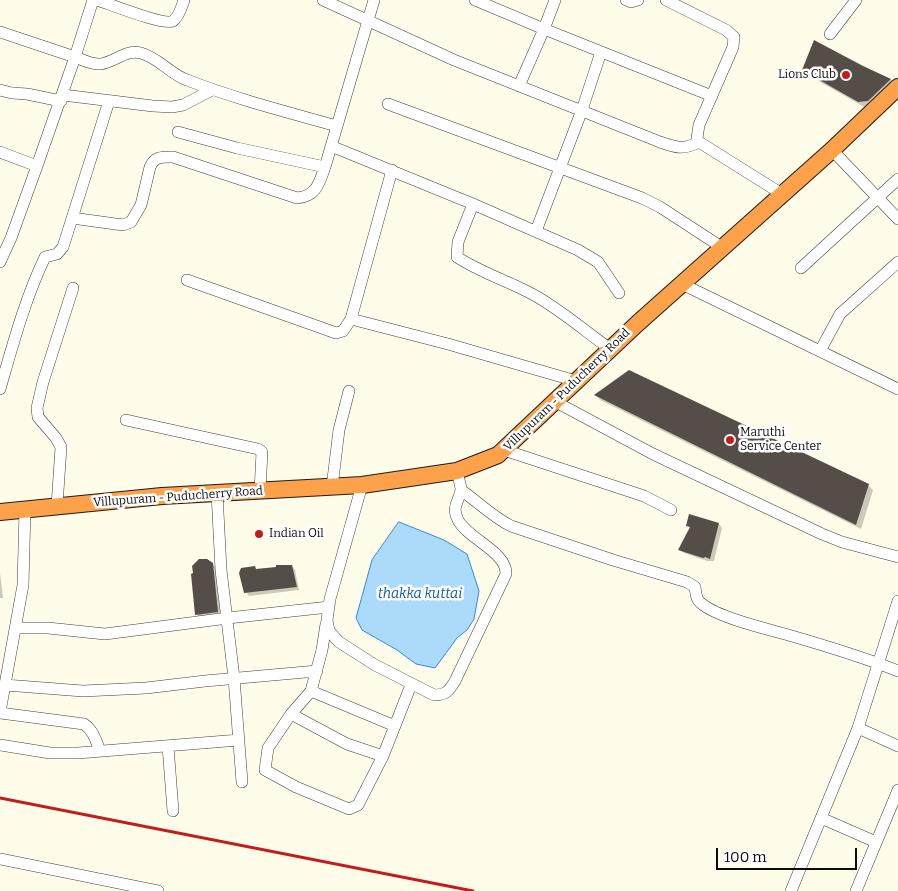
<!DOCTYPE html>
<html>
<head>
<meta charset="utf-8">
<style>
	body { margin:0 }
	#map { position:relative; width:898px; height:891px; overflow:hidden; background:#fffcea; font-family:Bitter,serif }
	canvas { display:block }
	.scale { position:absolute; left:716px; top:848px; width:141px; height:22px; box-sizing:border-box; border:2px solid #0b0b0b; border-top:0; padding-left:6px; font-size:15px; line-height:18px; white-space:nowrap; color:#0b0b0b; -webkit-text-stroke:4px #fff; paint-order:stroke }
</style>
</head>
<body>
<div id="map">
<canvas width="898" height="891"></canvas>
<div class="scale">100 m</div>
</div>
<script>
const ctx = document.querySelector('canvas').getContext('2d');
ctx.lineJoin = 'round';
function fill(path, color) { ctx.fillStyle = color; ctx.fill(path, 'evenodd'); }
function strokePath(path, color, width, dash) { ctx.strokeStyle = color; ctx.lineWidth = width; ctx.lineCap = dash ? 'butt' : 'round'; ctx.setLineDash(dash || []); ctx.stroke(path); }
function label(font, color, halo, rows, align = 'center') {
  ctx.font = font + ' Bitter,serif'; ctx.lineWidth = 5; ctx.setLineDash([]); ctx.textBaseline = 'middle'; ctx.strokeStyle = halo; ctx.fillStyle = color; for (const [text, x, y, turn = 0] of rows) {
    ctx.save(); ctx.translate(x, y); ctx.rotate((+turn || 0) * Math.PI / 180); ctx.textAlign = isNaN(turn) ? turn : align; if (halo) ctx.strokeText(text, 0, 0); ctx.fillText(text, 0, 0); ctx.restore();
  }
}
const water = new Path2D(`
	M399,522L444,540L467,554L479,591L474,619L467,630L457,638L435,668L416,664L397,650L362,630L356,618L372,560Z`);
fill(water, '#abdafa');
strokePath(water, '#2e8dd5', 1);
fill(new Path2D(`
	M815,42L891,80L895,85L874,106L864,107L808,75L803,70Z
	M596,395L868,485L873,490L861,529L600,400Z
	M719,524L722,528L714,561H707L684,553L680,550L691,529L688,526Z
	M212,564L216,567L221,615L200,618L196,614Z
	M292,566L295,570L299,590L249,596L246,592L255,568L257,570Z
	M0,573L3,598H0Z`), '#0003');
fill(new Path2D(`
	M814,40L863,66L891,79L868,101L858,102L802,70Z
	M629,370L869,484L856,525L594,395Z
	M689,514L719,523L710,559L705,557L703,558L678,550L690,527L686,526Z
	M199,559H207L213,563L218,612L195,615L191,574L193,573L192,566Z
	M276,565H292L297,587L244,593L239,573L241,568L255,566L256,569L276,567Z`), '#554d47');
const minor = new Path2D(`
	M97,0C110,4 164,26 173,21C179,17 182,6 184,0
	M323,0L454,60L660,142C677,148 683,150 699,142
	M475,0L544,29L519,86
	M555,0L544,29L712,96
	M626,0L631,2L638,0
	M666,0L726,30L734,37L733,47L699,125L697,138L699,142L782,194
	M0,32L75,57L93,0
	M830,34L856,0
	M0,90L12,93L27,94L61,101
	M63,95L153,106L172,107L183,105L212,90
	M388,104L642,198L660,207L723,248
	M178,132L237,148L325,167
	M331,146L473,204L578,250L598,262L619,293
	M832,150L898,219
	M0,152L37,166L11,238L0,262
	M37,166L75,57C83,60 93,65 101,64C115,62 126,49 141,53C159,58 170,74 187,80C236,99 287,112 337,126
	M392,170L351,319L448,344L576,381
	M473,204L458,242L457,257C481,273 509,281 534,295C561,310 585,331 610,349
	M72,218L123,225L131,222L141,205L150,167C155,156 162,157 173,157L297,198C317,196 319,183 325,167L374,0
	M536,231L582,110L601,52
	M801,268L898,179
	M187,280L336,333L343,331L351,319
	M682,284L898,389
	M820,351L840,314L898,262
	M0,389C13,344 25,299 45,257L57,254L63,247L109,101
	M556,402L653,454L822,534L842,542L898,557
	M126,420L258,449L262,452L260,491
	M504,450L644,496L671,510
	M362,485L330,599L327,620L329,631L339,642L375,665L434,695C446,695 449,691 455,681L506,574C507,552 468,539 458,520C451,506 459,502 461,490C461,485 458,477 457,471
	M332,487L339,430L349,391
	M461,490C478,502 493,517 511,526L613,560L687,582L695,587C696,594 696,600 702,604C718,617 763,628 785,634C823,645 861,656 898,671
	M217,493L221,570L234,678L242,782
	M57,506L61,447L56,438L38,417L37,408L43,382L73,288
	M326,624L322,650L311,691L291,714L268,748L265,770L296,787L349,809L358,805L383,756L411,685
	M16,628H48L105,634L228,618L329,607
	M5,685L83,691L146,688L205,681L317,671
	M311,691L395,726
	M0,712L23,585L25,510
	M0,713L84,724C94,731 96,741 100,751
	M291,714L347,744L383,756
	M858,728L898,746
	M0,745L50,753H78L239,740
	M168,746L173,811
	M821,818L876,842
	M0,859L158,891
	M791,891L858,728L898,601
	M856,891L898,790`);
const highway = new Path2D(`
	M0,512L162,496L362,485L457,471L498,455L638,323L832,150L898,87`);
strokePath(minor, '#3e3e3e', 12);
strokePath(highway, '#1c1c1c', 18);
strokePath(minor, '#fff', 11);
strokePath(highway, '#fda24a', 16);
strokePath(new Path2D(`
	M0,798L473,891`), '#c31c1e', 3);
for (const [x, y, r, color] of [
	[846,75,5,"#c31c1e"],
	[730,440,5,"#c31c1e"],
	[259,534,5,"#c31c1e"]
]) { const dot = new Path2D(); dot.arc(x, y, r, 0, 2 * Math.PI); ctx.fillStyle = color; ctx.fill(dot); strokePath(dot, '#fff', 2); }
label('12px', '#0b0b0b', '#fff', [
	["Lions Club",836,75,"right"],
	["Maruthi",740,433],
	["Service Center",740,447],
	["Indian Oil",269,534]
], 'left');
label('12px', '#0b0b0b', '#fff', [
	["Villupuram - Puducherry Road",567,390,-44],
	["Villupuram - Puducherry Road",178,497,-4]
]);
label('italic 14px', '#0e5da3', '#fff', [
	["thakka kuttai",420,594]
]);
</script>
</body>
</html>
